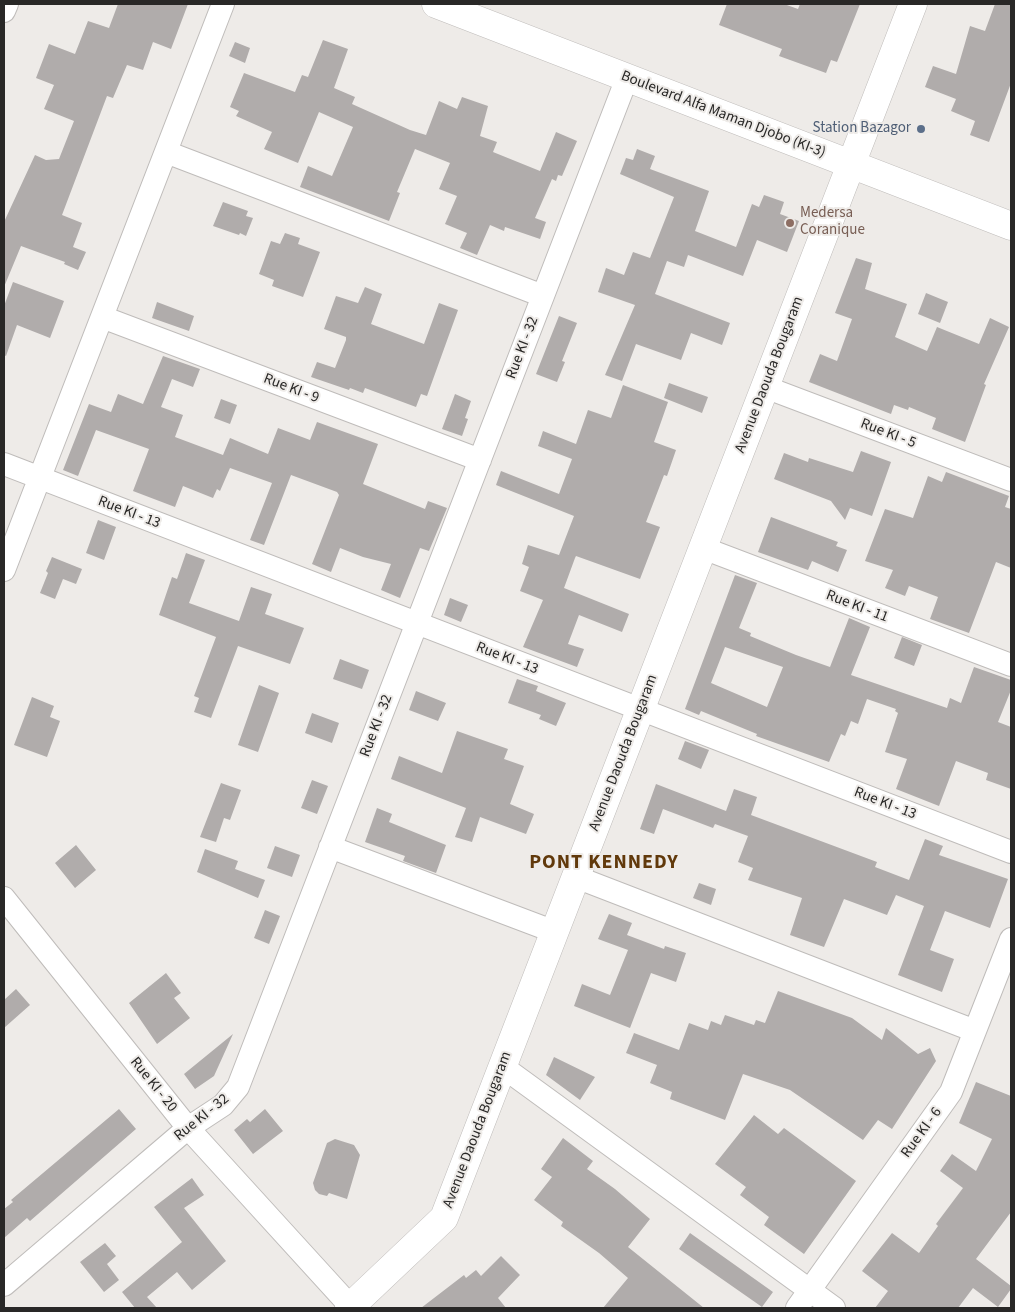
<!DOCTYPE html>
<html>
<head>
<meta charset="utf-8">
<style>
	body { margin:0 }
	#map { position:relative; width:1015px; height:1312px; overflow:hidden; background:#eeebe8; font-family:"Source Sans 3",sans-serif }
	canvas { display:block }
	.frame { position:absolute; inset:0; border:5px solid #292827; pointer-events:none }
</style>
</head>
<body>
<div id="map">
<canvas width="1015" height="1312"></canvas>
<div class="frame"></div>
</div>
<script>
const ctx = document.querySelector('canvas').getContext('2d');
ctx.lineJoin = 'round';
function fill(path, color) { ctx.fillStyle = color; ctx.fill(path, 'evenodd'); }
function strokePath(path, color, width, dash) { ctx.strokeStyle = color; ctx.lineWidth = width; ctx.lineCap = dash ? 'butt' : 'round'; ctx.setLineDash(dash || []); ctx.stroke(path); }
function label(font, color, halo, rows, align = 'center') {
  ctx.font = font + ' "Source Sans 3",sans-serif'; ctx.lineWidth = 4; ctx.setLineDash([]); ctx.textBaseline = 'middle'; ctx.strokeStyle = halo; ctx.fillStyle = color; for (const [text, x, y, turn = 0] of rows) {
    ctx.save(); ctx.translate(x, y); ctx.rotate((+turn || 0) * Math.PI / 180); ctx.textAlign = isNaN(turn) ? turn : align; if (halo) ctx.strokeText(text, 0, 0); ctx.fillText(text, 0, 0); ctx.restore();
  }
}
fill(new Path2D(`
	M118,4H188L171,49L153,42L143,70L127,65L113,98L107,96L62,215L82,223L73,247L86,252L78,270L64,264L65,262L21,246L4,287V222L35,155L46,160L59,159L74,121L44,109L54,85L36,78L49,44L75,54L88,21L109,28Z
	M727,4H784L798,9L800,4H860L837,62L831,60L826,73L779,56L782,49L719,25Z
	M995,4H1011V83L989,142L970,135L975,121L951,111L956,99L925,87L933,66L956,74L970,26L985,31Z
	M323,40L348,49L334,88L355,97L352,104L410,130L426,135L439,101L457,109L462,97L488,106L480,136L497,142L493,152L540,171L556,132L577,141L562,176L558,175L556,181L552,179L535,218L546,222L540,239L505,227L504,231L490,225L477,255L460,248L467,233L445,224L457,196L439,189L450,163L415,149L397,192L400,193L389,221L300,187L308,166L332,176L353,127L319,112L298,163L264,149L272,132L236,116L239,111L230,107L244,73L295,92L302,75L308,77Z
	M235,42L250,48L245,63L229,56Z
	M637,149L655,156L650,169L709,191L695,231L736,247L752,204L759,207L764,195L784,202L780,214L799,221L787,252L757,240L743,276L688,255L684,267L667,261L655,294L730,323L722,345L691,333L681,360L636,344L622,381L605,375L635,305L598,292L606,268L624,275L633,252L650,258L674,197L620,174L626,158L633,160Z
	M223,202L248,211L246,216L253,218L246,236L240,233L239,235L213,226Z
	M285,233L300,238L298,244L320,252L303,297L272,286L274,280L259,274L271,241L280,244Z
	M856,258L872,263L865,289L907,304L895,337L927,351L937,327L979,344L990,318L1009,327L984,384L986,385L965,442L932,429L936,418L909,407L908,410L894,405L891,414L809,382L820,354L837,361L852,319L835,313Z
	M13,282L64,301L50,338L17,325L6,356L4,355V306Z
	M365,287L382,294L371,324L424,344L439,303L458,310L427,396L421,394L416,407L365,388L363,393L350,388L349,390L311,377L317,362L335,368L346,340V337L324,329L336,296L358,303Z
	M926,293L948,302L940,323L918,314Z
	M157,302L194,316L189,331L152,318Z
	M559,316L577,323L562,361L565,362L557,382L536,374Z
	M163,356L200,369L193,387L172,379L161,407L183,415L175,437L223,455L230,438L268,454L278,428L310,440L317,422L378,444L363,484L425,509L428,501L447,508L429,551L420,548L400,598L381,590L391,564L363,557L340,548L331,572L312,564L339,495L337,492L291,475L264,545L250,540L272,483L230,468L220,491L217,489L213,498L183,486L175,507L133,491L149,449L96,430L78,476L63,470L89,404L111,412L118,394L143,404Z
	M669,383L708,397L702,413L664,398Z
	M623,385L668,402L654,442L676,450L667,476L664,475L646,522L660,527L640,579L576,556L575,558L564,588L629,614L622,632L579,615L568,644L584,649L577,667L523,647L543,600L520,591L529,567L522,564L528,545L559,555L574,516L496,485L501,471L559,494L572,459L538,446L543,431L576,444L588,410L611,418Z
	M455,394L471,401L465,418L468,419L462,436L442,429Z
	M221,399L237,405L230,424L214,418Z
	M861,451L891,462L872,516L850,508L845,520L831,501L774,479L784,453L808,462L809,458L853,472Z
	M946,472L1009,496L1005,507L1011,509V568L996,562L969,633L930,619L938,597L909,586L905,596L885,588L893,570L865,561L885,509L913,518L928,476L942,482Z
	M771,517L838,542L836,546L847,550L838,572L812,561L808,570L758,552Z
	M98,520L116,527L104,560L86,553Z
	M186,553L205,560L189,603L239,621L251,587L272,594L265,614L304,628L290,664L238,646L211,718L194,712L199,698L194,696L216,637L159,615L172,577L177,579Z
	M52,557L82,569L76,584L63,579L55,599L40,593L48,573L46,571Z
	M735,575L757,583L739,628L751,633L750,636L796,655L830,667L849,618L870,627L851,675L947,708L950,698L961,703L974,667L1011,680V690L998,722L1011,727V789L986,780L988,773L956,761L939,806L896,789L907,759L885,752L898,713L895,711L896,709L867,699L858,724L851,721L845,736L841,734L829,762L756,736L757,734L701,711L699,715L685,709ZM725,647L783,667L767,707L711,683Z
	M450,598L468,605L461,622L444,615Z
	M902,637L922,645L914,666L894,658Z
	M340,659L369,670L362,689L333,679Z
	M517,679L538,686L536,691L566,703L556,726L539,719L541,715L508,703Z
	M259,685L279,693L258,752L238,745Z
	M416,691L446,703L438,721L409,710Z
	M32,697L54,706L50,717L60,721L47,757L14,745Z
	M312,713L339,723L332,743L305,733Z
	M457,731L508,749L504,759L524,766L510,804L534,814L526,834L480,817L472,842L455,837L466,808L391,779L399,756L442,773Z
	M685,741L709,750L701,769L678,759Z
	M312,780L328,786L317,814L301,808Z
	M221,783L241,790L230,820L224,818L216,842L200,837Z
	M656,784L726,811L734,789L757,797L751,815L877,862L875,867L909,880L925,839L943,846L939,855L1008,879L990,928L945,911L930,950L954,959L942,992L898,975L924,906L896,895L887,915L844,899L824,947L790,935L802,898L748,880L753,868L738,862L748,836L715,824L713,828L663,809L654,834L640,829Z
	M377,808L392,814L389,822L446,845L436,873L403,861L405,856L365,842Z
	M76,845L96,870L75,888L55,863Z
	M275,846L300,855L292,877L267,868Z
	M205,849L238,861L235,869L265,880L258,898L197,872Z
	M699,883L716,889L711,905L693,898Z
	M265,910L280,916L269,944L254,938Z
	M609,914L632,923L627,935L664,949L665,946L686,953L676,982L651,973L630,1028L574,1006L582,984L610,995L628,950L598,939Z
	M166,973L181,993L174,998L190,1018L157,1044L129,1003Z
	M16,989L30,1005L4,1028V1000Z
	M778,991L852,1018L882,1040L886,1028L918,1054L930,1048L936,1061L892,1129L878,1120L863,1140L790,1090L743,1074L725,1120L670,1099L672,1092L650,1083L657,1065L626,1053L634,1033L679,1050L689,1023L708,1030L711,1021L721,1025L725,1015L754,1025L756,1020L765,1023Z
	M233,1034L214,1076L195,1089L184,1074Z
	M554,1057L595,1077L580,1100L546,1075Z
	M976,1082L1011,1096V1212L976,1259L1011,1286V1289L998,1307L973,1288L958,1308H875L888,1291L862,1271L892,1233L919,1253L938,1226L936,1224L963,1188L940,1171L952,1154L976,1171L992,1139L959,1123Z
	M119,1109L136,1129L30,1221L27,1218L4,1238V1209L13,1202L11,1200Z
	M265,1109L283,1131L253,1154L234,1130L247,1119L250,1122Z
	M754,1115L778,1134L784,1128L856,1181L804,1254L764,1225L769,1217L740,1195L746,1187L715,1164Z
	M563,1138L593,1161L587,1169L615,1189L650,1219L628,1247L704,1308H603L628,1278L599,1253L561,1226L563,1222L534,1200L552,1177L541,1169Z
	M335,1139L354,1145L360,1155L347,1199L329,1193L327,1196L319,1194L315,1190L313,1183L327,1143Z
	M192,1178L204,1195L184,1208L226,1261L192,1290L177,1272L147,1297L157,1308H135L122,1292L182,1242L154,1207Z
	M690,1233L773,1292L762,1307L679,1249Z
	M105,1243L116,1256L107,1264L119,1280L104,1292L80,1262Z
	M501,1256L520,1275L498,1298L506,1308H421L464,1275L466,1278L476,1270L481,1276Z`), '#b0acab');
const street = new Path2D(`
	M4,11L7,4
	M166,152L543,296
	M102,317L480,460
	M765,387L1011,480
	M4,464L1011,852
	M703,548L1011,665
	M4,570L223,4
	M330,847L555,932
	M576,877L975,1031
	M4,898L188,1128L352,1308
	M503,1067L834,1308
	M4,1285L188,1128L223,1105L238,1087L627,78
	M797,1308L951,1092L1011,939`);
const secondary = new Path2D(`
	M436,4L1011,226
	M349,1308L444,1218L913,4`);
strokePath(street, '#bfbcba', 24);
strokePath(secondary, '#bfbcba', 29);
strokePath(street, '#fff', 22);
strokePath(secondary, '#fff', 28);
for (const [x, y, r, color] of [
	[921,129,5,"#5c6f8a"],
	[790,223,5,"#8d6e63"]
]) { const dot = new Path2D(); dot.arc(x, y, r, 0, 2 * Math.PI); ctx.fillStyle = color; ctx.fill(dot); strokePath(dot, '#eeebe8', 2); }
label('15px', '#292827', '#eeebe8', [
	["Boulevard Alfa Maman Djobo (KI-3)",723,115,21],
	["Rue KI - 32",523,348,-69],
	["Avenue Daouda Bougaram",770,375,-69],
	["Rue KI - 9",291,389,21],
	["Rue KI - 5",888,434,21],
	["Rue KI - 13",129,513,21],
	["Rue KI - 11",857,607,21],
	["Rue KI - 13",507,659,21],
	["Rue KI - 32",377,726,-69],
	["Avenue Daouda Bougaram",624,753,-69],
	["Rue KI - 13",885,804,21],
	["Rue KI - 20",153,1085,51],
	["Rue KI - 32",202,1118,-39],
	["Avenue Daouda Bougaram",478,1130,-69],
	["Rue KI - 6",922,1133,-54]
]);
label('15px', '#4e5e75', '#eeebe8', [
	["Station Bazagor",911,129]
], 'right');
label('15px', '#785e54', '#eeebe8', [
	["Medersa",800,214],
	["Coranique",800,231]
], 'left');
ctx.letterSpacing = '1px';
label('bold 20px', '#61390b', '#eeebe8', [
	["PONT KENNEDY",604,864]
]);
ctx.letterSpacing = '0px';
</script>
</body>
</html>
